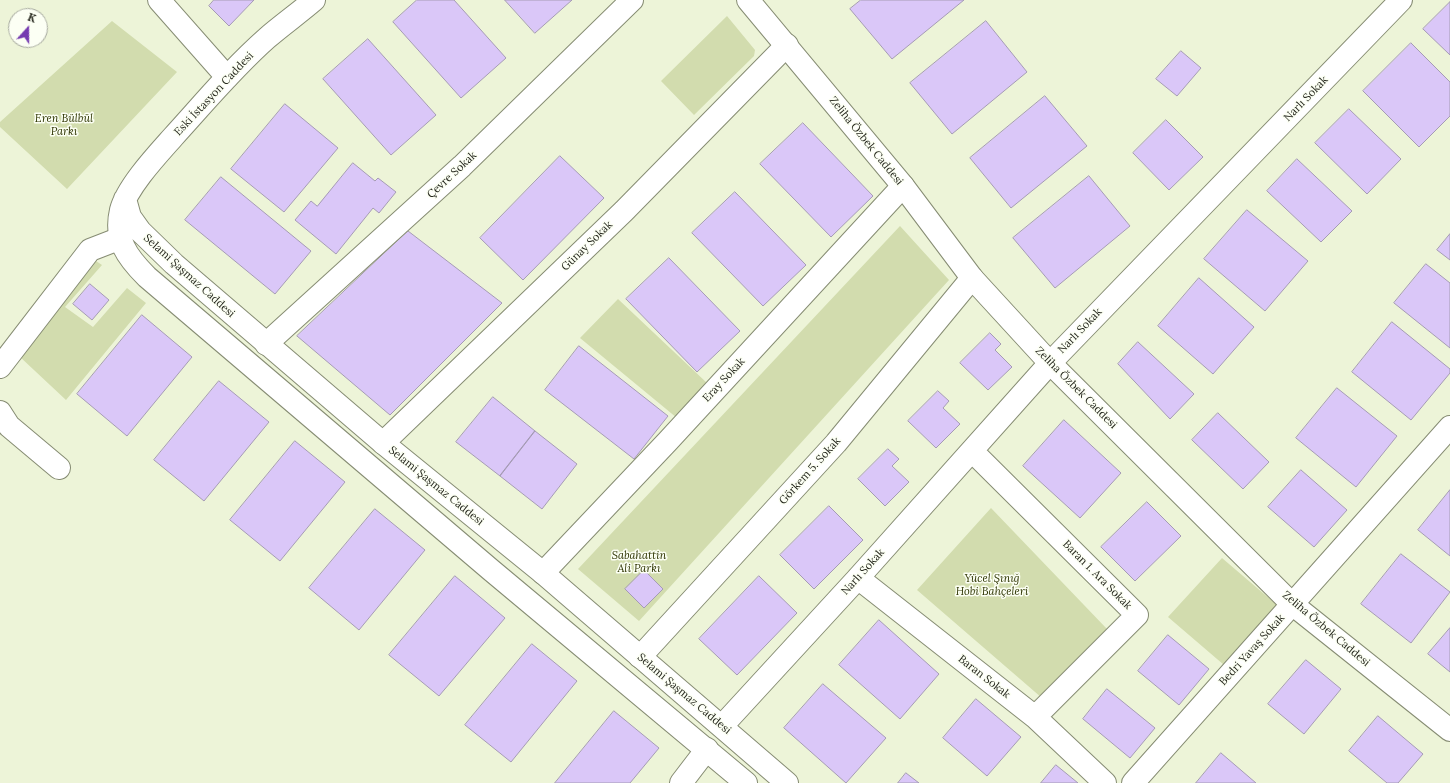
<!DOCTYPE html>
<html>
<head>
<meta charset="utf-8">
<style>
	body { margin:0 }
	#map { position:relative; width:1450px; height:783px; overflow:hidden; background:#edf4d8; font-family:Lora,serif }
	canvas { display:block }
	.north { position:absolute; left:8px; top:8px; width:40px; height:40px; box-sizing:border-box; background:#fcfff4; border:1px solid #a6a99e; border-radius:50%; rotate:21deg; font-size:11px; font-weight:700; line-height:16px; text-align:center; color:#25271d }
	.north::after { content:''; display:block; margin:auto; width:14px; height:18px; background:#753ab0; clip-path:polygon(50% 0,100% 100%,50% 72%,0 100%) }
</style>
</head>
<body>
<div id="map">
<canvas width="1450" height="783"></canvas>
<div class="north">K</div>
</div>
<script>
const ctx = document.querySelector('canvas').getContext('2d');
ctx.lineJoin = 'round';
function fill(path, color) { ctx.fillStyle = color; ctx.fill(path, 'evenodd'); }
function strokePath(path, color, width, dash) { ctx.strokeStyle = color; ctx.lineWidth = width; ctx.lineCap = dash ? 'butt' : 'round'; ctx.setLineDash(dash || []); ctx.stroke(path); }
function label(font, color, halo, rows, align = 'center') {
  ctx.font = font + ' Lora,serif'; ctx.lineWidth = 3; ctx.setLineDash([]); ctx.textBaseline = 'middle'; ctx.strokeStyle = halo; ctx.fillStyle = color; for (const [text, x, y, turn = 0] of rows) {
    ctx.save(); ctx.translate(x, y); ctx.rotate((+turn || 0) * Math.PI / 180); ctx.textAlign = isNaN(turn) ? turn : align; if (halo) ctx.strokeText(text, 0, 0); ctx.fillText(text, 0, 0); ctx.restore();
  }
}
fill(new Path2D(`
	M727,16L755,50L754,56L694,115L661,81Z
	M112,21L177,72L67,189L0,127V122Z
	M900,226L949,280L639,621L578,569Z
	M90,257L102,265L65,307L93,327L127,288L146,303L66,400L19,356Z
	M618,299L707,383L677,418L580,338Z
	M991,508L1107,629L1042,698L917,590Z
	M1222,558L1277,605L1224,665L1168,617Z`), '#d2dcae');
const building = new Path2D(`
	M214,0H254L229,26L209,6Z
	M417,0H454L506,58L461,98L393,22Z
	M505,0H572L535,33Z
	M861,0H964L892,59L850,9Z
	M1450,2V55L1423,29Z
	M986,21L1027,72L952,134L910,83Z
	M368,39L436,115L391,155L323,79Z
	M1411,43L1450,82V116L1419,147L1363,91Z
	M1181,51L1201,68L1177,96L1156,79Z
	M1045,96L1087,146L1011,208L970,158Z
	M285,104L338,148L284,212L231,169Z
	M1349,109L1401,159L1367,194L1315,143Z
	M1166,120L1203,157L1169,190L1133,153Z
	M803,123L873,196L831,237L760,164Z
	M560,156L604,198L523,280L480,238Z
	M1297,159L1352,211L1321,242L1267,191Z
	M353,163L375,181L378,178L396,192L379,213L373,208L336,254L295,220L311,201L317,206Z
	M1089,176L1130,226L1055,288L1013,238Z
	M221,177L311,251L275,294L185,220Z
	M735,192L806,265L763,306L692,233Z
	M1247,210L1308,261L1265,311L1204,259Z
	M408,231L502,303L390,415L297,336Z
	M1450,234V260L1437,250Z
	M669,258L740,331L697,372L626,299Z
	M1426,264L1450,283V348L1394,303Z
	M1199,278L1254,327L1213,374L1158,326Z
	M90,284L109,300L92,320L73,304Z
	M142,315L192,357L127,436L77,394Z
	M1392,322L1450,369V373L1411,420L1352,372Z
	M990,333L1001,344L995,350L1012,367L988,390L960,363Z
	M1138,342L1194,394L1170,419L1118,364Z
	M579,346L668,416L634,459L545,390Z
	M219,381L269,422L204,501L154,460Z
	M1337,388L1397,436L1356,487L1296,438Z
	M938,391L949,401L943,408L960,424L936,448L908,421Z
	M493,397L535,431L500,476L456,442Z
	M1218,413L1269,462L1243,489L1192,440Z
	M1064,420L1121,473L1080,518L1023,466Z
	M535,431L577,464L542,509L500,476Z
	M295,441L345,482L280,561L230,520Z
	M888,449L899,459L892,466L909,482L885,506L858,479Z
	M1301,470L1347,510L1314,547L1268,507Z
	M1450,490V556L1418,530Z
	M1147,502L1181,536L1135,581L1101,547Z
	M829,506L863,540L814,589L780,555Z
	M375,509L425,550L359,630L309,588Z
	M1401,554L1450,592L1411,643L1361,604Z
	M644,570L663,589L644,608L625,589Z
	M455,576L505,618L439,696L389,655Z
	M759,576L797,613L737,675L699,639Z
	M879,620L939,674L900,719L839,665Z
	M1450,628V672L1428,654Z
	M1168,635L1209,669L1179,705L1138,671Z
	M532,644L577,681L511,762L465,725Z
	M1306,660L1341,689L1304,734L1268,704Z
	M823,684L886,738L846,783L784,728Z
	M1107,689L1155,728L1130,758L1083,719Z
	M976,699L1021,737L987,776L943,738Z
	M614,711L659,748L630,783H555Z
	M1378,716L1423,754L1398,783H1387L1349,751Z
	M1221,753L1256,783H1196Z
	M1056,765L1078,783H1041Z
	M906,773L919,783H898Z`);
fill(building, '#dac7f8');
strokePath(building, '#a59bb4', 1);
const minor = new Path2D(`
	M159,0L227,77
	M266,344L462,166L632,0
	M0,367L90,250L121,238
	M0,412L9,426L59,468
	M383,443L624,211L787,45
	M972,451L1137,615L1035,717
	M543,573L668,441L903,186
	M858,578L1035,717L1105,783
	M640,657L836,443L972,278
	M722,726L858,578L1050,363L1401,0
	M681,783L707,749
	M1133,783L1450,427`);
const tertiary = new Path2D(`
	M748,0L903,186L972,278L1050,363L1292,604L1450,730`);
const secondary = new Path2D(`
	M314,0C299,13 282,25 267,38C233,68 204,103 173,137C157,155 127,187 121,210C114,240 127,257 147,277L491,570L746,783
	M125,199L130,217L140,231L174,264L383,443L543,573L787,783`);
strokePath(minor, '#868c73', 24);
strokePath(tertiary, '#868c73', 24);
strokePath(secondary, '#868c73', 24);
strokePath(minor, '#fff', 22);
strokePath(tertiary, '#fff', 22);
strokePath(secondary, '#fff', 22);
label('11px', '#25271d', '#fcfff4', [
	["Eski İstasyon Caddesi",214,94,-47],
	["Narlı Sokak",1306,99,-46],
	["Zeliha Özbek Caddesi",866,141,51],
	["Çevre Sokak",452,175,-43],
	["Günay Sokak",587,246,-44],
	["Selami Şaşmaz Caddesi",189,276,42],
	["Narlı Sokak",1080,331,-46],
	["Eray Sokak",724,380,-47],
	["Zeliha Özbek Caddesi",1076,388,45],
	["Görkem 5. Sokak",810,471,-48],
	["Selami Şaşmaz Caddesi",436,486,39],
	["Narlı Sokak",863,572,-48],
	["Baran 1. Ara Sokak",1097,575,45],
	["Zeliha Özbek Caddesi",1326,629,40],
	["Bedri Yavaş Sokak",1252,650,-48],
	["Baran Sokak",984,677,38],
	["Selami Şaşmaz Caddesi",684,694,40]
]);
label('italic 11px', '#2e3502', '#fcfff4', [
	["Eren Bülbül",64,119],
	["Parkı",64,132],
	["Sabahattin",639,556],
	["Ali Parkı",639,569],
	["Yücel Şınığ",992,579],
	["Hobi Bahçeleri",992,592]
]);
</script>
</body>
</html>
